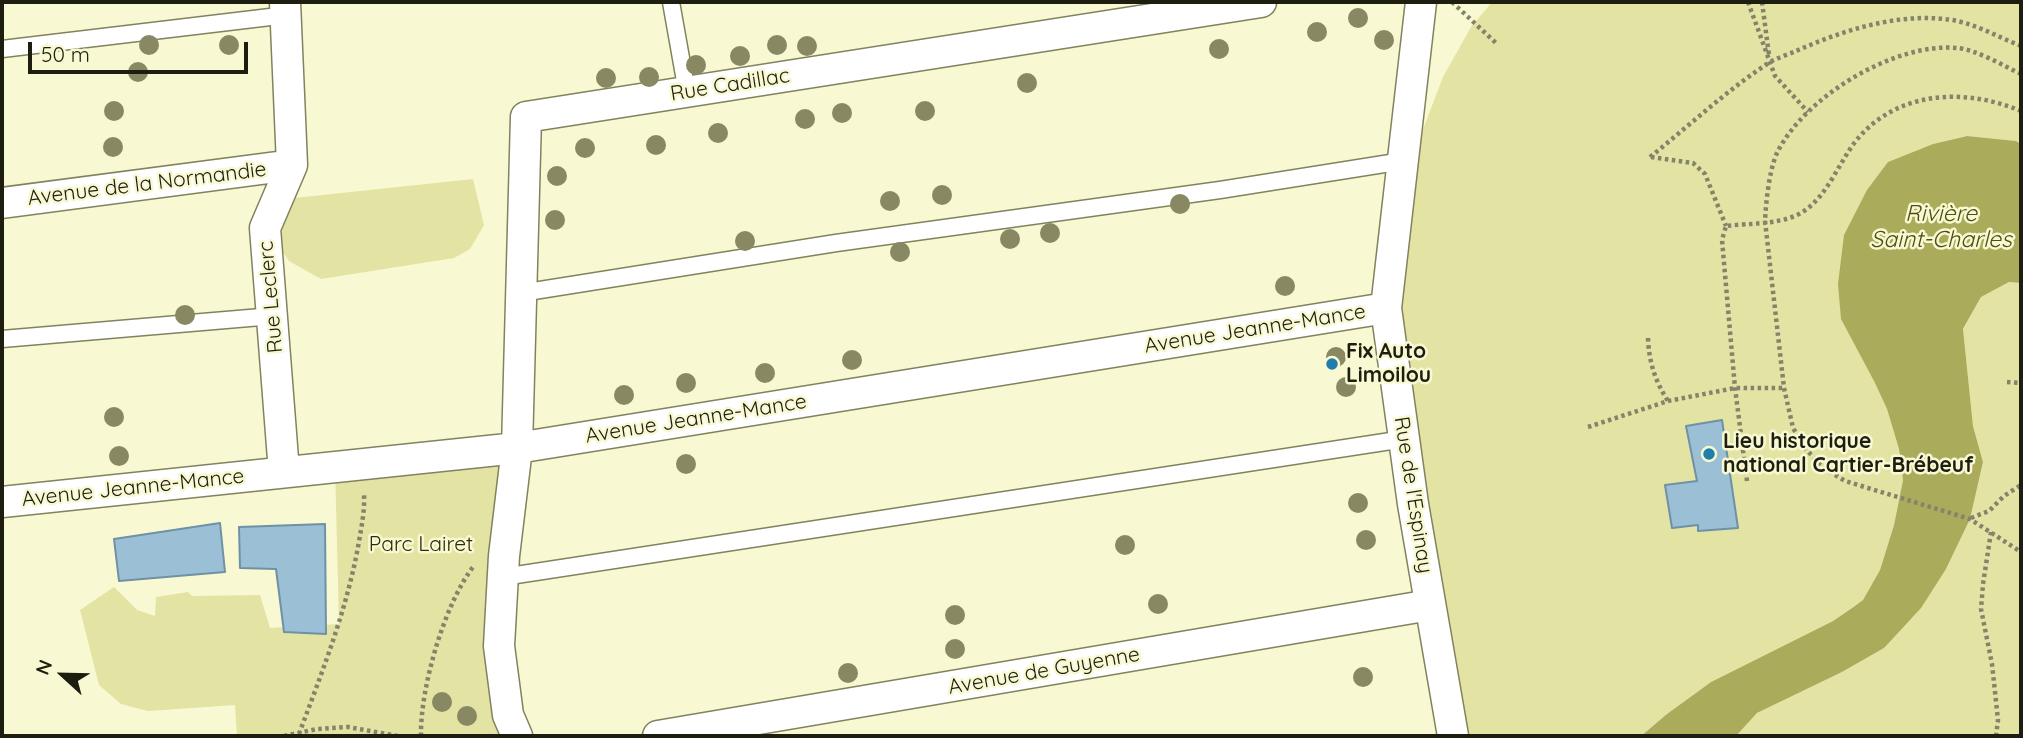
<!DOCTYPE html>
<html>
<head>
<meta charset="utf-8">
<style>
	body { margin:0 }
	#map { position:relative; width:2023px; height:738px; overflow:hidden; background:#f8f9d2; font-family:Quicksand,sans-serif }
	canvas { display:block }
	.frame { position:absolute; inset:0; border:4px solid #1e1e10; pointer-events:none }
	.north { position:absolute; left:28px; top:640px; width:70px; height:70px; -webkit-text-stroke:5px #f8f9d2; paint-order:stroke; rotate:292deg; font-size:19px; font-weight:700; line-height:28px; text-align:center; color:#1e1e10 }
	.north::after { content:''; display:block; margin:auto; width:24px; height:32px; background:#1e1e10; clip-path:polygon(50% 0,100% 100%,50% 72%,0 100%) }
	.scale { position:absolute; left:28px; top:42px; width:220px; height:32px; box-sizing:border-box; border:4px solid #1e1e10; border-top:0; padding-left:9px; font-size:21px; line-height:24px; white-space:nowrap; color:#1e1e10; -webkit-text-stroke:5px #f8f9d2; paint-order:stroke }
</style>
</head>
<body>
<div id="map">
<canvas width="2023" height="738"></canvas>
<div class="frame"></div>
<div class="north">N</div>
<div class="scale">50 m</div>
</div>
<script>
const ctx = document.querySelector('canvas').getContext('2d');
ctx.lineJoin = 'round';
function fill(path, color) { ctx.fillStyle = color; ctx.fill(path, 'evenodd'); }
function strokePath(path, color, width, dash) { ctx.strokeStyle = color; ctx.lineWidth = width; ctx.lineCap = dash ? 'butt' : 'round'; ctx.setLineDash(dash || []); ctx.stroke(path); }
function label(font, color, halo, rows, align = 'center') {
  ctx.font = font + ' Quicksand,sans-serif'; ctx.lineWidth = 5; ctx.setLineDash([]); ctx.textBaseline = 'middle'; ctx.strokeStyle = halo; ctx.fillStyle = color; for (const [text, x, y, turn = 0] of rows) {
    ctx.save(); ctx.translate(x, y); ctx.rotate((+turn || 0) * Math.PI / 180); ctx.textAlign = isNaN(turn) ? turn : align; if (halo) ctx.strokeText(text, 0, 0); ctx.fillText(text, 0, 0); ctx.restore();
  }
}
fill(new Path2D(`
	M1492,2H2021V144L2016,141L1966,136L1933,144L1888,162L1874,381L1887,409L1899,449L1903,480L1894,525L1880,570L1863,600L1833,621L1711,682L1667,714L1641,736H1453L1386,308L1399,192L1443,77L1471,27Z
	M473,179L484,225L470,249L454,258L321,279L289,261L268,231L266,201Z
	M2009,282L2021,283V736H1736L1757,713L1842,672L1884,648L1946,569L1970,519L1983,462L1973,426L1963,330L1981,297Z
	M517,448L504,556L517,736H237L235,705L148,711L121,704L99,685L80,610L114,587L137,610L155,616L156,597L188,592L192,596L260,595L270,628L339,624L335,465Z`), '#e3e3a4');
fill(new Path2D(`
	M1967,136L2016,141L2021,144V283L2009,282L1981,297L1963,329L1973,426L1983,462L1970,519L1946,569L1921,608L1884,648L1842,672L1757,713L1736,736H1641L1667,714L1711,682L1833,621L1852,608L1863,600L1880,570L1894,525L1903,480L1899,449L1887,409L1874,381L1841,319L1838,284L1844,235L1867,190L1888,162L1933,144Z`), '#abab5c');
const building = new Path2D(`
	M1722,420L1738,528L1698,531V525L1672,528L1665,485L1697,481L1686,426Z
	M220,523L225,572L119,581L114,539Z
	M325,524L326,634L284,632L276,569L240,568L239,527Z`);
fill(building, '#9bbfd5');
strokePath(building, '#6f91a6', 2);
const lane = new Path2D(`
	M671,2L687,92
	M2,49L287,15
	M521,293L836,243L1220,190L1403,161
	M2,339L273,316
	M503,577L1404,439`);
const street = new Path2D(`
	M1421,2L1386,308L1413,504L1453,736
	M2,203L292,165
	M284,472L265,228L292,165L285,2
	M2,502L517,448L1386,308
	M517,736L508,715L499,646L504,556L517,448L526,117L1261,2
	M658,736L1430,605`);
strokePath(lane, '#82825f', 19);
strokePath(street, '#82825f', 33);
strokePath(new Path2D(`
	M1452,2L1496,43
	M1748,2L1775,76L1808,112
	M1762,2L1769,55
	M2021,74C2004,66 1975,49 1957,48C1895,42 1804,97 1777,153C1769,171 1766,202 1765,221L1784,388L1793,428L1805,448L1822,467L1845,481L1970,519L2021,552
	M1650,157C1689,126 1726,91 1767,64C1776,58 1787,55 1796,51C1844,30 1899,12 1952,20C1976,24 1998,37 2021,46
	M1651,157L1693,163L1705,174L1726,226
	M1648,338C1649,362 1655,381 1668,401
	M2007,382L2021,383
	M1588,427L1668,401L1735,388H1784
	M1747,481L1735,388L1722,240L1726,226C1750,223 1784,225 1804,211C1827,196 1839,163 1855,142C1895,91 1964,87 2021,111
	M1971,518L1989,511L2004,496L2021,485
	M1991,532L1983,584L1981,609L1992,664L1998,720L1996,736
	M299,734C322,672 346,612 358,547C361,529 365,512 364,493
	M284,736L317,729L348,727L398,736
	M421,736C420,689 444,605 473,567`), '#83846a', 4.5, [3.5, 3.5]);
strokePath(lane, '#fff', 16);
strokePath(street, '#fff', 30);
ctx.fillStyle = '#888863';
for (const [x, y] of [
	[1358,18],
	[1317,32],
	[1384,40],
	[149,45],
	[229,45],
	[777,45],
	[807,46],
	[1219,49],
	[740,56],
	[696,65],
	[138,72],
	[649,77],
	[606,78],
	[1027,83],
	[114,111],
	[925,111],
	[842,113],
	[805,119],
	[718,133],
	[656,145],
	[113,147],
	[585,148],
	[557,176],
	[942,195],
	[890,201],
	[1180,204],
	[555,220],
	[1050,233],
	[1010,239],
	[745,241],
	[900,252],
	[1285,286],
	[185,315],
	[1336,357],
	[852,360],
	[765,373],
	[686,383],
	[1346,387],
	[624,395],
	[114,417],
	[119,456],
	[686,464],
	[1358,503],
	[1366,540],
	[1125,545],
	[1158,604],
	[955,615],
	[955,649],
	[848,673],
	[1363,677],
	[442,702],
	[467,716]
]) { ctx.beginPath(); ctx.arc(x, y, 10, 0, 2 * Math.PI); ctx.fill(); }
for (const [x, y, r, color] of [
	[1332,364,7,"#217daa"],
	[1709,454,7,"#217daa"]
]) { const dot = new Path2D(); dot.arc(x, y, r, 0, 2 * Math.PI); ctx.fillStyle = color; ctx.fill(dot); strokePath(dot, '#f8f9d2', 2.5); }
label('21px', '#1e1e10', '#f8f9d2', [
	["Rue Cadillac",730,85,-9],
	["Avenue de la Normandie",147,184,-7],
	["Rue Leclerc",271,297,-95],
	["Avenue Jeanne-Mance",1255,329,-9],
	["Avenue Jeanne-Mance",696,419,-9],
	["Avenue Jeanne-Mance",133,488,-6],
	["Rue de l'Espinay",1413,495,81],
	["Avenue de Guyenne",1044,671,-10]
]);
label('bold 21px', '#1e1e10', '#f8f9d2', [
	["Fix Auto",1346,352],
	["Limoilou",1346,376],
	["Lieu historique",1723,442],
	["national Cartier-Brébeuf",1723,466]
], 'left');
label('21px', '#2c2c08', '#f8f9d2', [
	["Parc Lairet",421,545]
]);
label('italic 23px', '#504f13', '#f8f9d2', [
	["Rivière",1941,214],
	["Saint-Charles",1941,240]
]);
</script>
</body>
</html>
